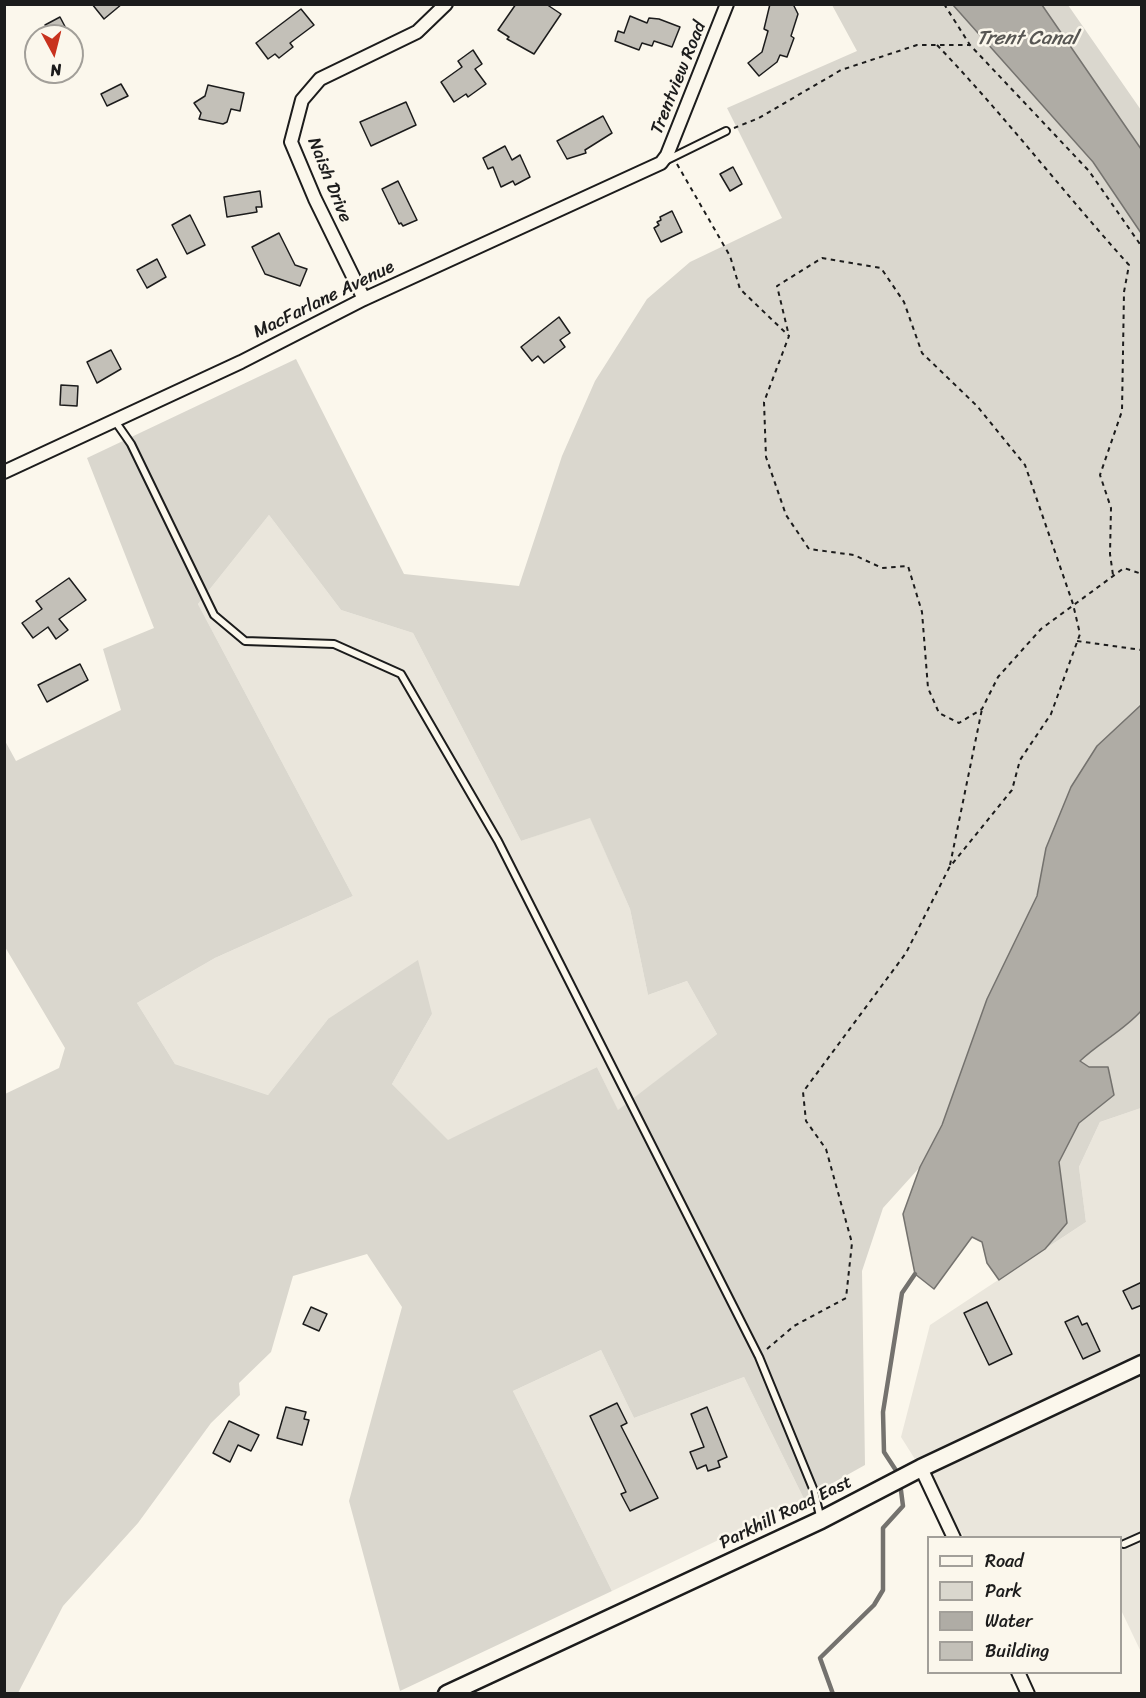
<!DOCTYPE html>
<html>
<head>
<meta charset="utf-8">
<style>
	body { margin:0 }
	#map { position:relative; width:1146px; height:1698px; overflow:hidden; background:#fbf7ec; font-family:Sriracha,sans-serif }
	canvas { display:block }
	.frame { position:absolute; inset:0; border:6px solid #1c1c1c; pointer-events:none }
	.legend { position:absolute; left:927px; top:1536px; width:195px; height:138px; box-sizing:border-box; background:#fbf7ec; border:2px solid #a29f99; margin:0; padding:8px 10px; list-style:none; font-size:18px; color:#1c1c1c }
	.legend li { display:flex; align-items:center; gap:12px; height:30px }
	.legend b { width:30px; border:2px solid #a29f99 }
	.north { position:absolute; left:24px; top:24px; width:60px; height:60px; box-sizing:border-box; background:#fbf7ec; border:2px solid #a29f99; border-radius:50%; rotate:173deg; font-size:16px; font-weight:700; line-height:24px; text-align:center; color:#1c1c1c }
	.north::after { content:''; display:block; margin:auto; width:21px; height:27px; background:#c8321e; clip-path:polygon(50% 0,100% 100%,50% 72%,0 100%) }
</style>
</head>
<body>
<div id="map">
<canvas width="1146" height="1698"></canvas>
<div class="frame"></div>
<ul class="legend">
<li><b style="height:8px;background:#fbf7ec"></b>Road</li>
<li><b style="height:16px;background:#dad7ce"></b>Park</li>
<li><b style="height:16px;background:#afaca5"></b>Water</li>
<li><b style="height:16px;background:#c3c0b8"></b>Building</li>
</ul>
<div class="north">N</div>
</div>
<script>
const ctx = document.querySelector('canvas').getContext('2d');
ctx.lineJoin = 'round';
function fill(path, color) { ctx.fillStyle = color; ctx.fill(path, 'evenodd'); }
function strokePath(path, color, width, dash) { ctx.strokeStyle = color; ctx.lineWidth = width; ctx.lineCap = dash ? 'butt' : 'round'; ctx.setLineDash(dash || []); ctx.stroke(path); }
function label(font, color, halo, rows, align = 'center') {
  ctx.font = font + ' Sriracha,sans-serif'; ctx.lineWidth = 5; ctx.setLineDash([]); ctx.textBaseline = 'middle'; ctx.strokeStyle = halo; ctx.fillStyle = color; for (const [text, x, y, turn = 0] of rows) {
    ctx.save(); ctx.translate(x, y); ctx.rotate((+turn || 0) * Math.PI / 180); ctx.textAlign = isNaN(turn) ? turn : align; if (halo) ctx.strokeText(text, 0, 0); ctx.fillText(text, 0, 0); ctx.restore();
  }
}
fill(new Path2D(`
	M269,515L341,610L413,633L521,841L590,817L630,909L648,995L687,981L717,1034L618,1111L597,1067L448,1141L392,1084L432,1014L328,1019L268,1095L175,1064L137,1003L215,958L353,896L198,604Z
	M1141,1108V1652L1121,1610L1120,1538L964,1537L901,1437L930,1325L1086,1222L1079,1167L1100,1122Z
	M601,1350L634,1418L744,1377L804,1499L612,1591L513,1391Z`), '#eae6dc');
fill(new Path2D(`
	M832,5H953L1093,163L1141,233V705L1097,746L1046,848L1037,896L987,999L942,1125L920,1167L883,1208L862,1271L865,1465L804,1499L744,1377L634,1418L601,1350L513,1391L612,1591L400,1691L349,1501L402,1307L367,1254L293,1276L271,1352L239,1383L240,1395L211,1423L138,1523L63,1606L18,1693H5V1094L59,1068L65,1048L5,947L4,739L16,761L121,710L103,649L154,628L87,458L296,359L404,574L519,586L562,456L595,381L647,299L690,262L782,218L727,108L857,51ZM269,515L341,610L413,633L521,841L590,818L630,909L648,995L687,981L717,1034L618,1110L597,1067L448,1140L392,1084L432,1014L418,960L328,1019L268,1095L175,1064L137,1003L215,958L353,896L198,604Z
	M1042,5H1068L1141,110V149Z
	M1141,1011V1108L1100,1122L1079,1167L1086,1222L1045,1249L1067,1223L1059,1162L1079,1123L1114,1095L1089,1067L1080,1062C1100,1043 1123,1031 1141,1011Z`), '#dad7ce');
const water = new Path2D(`
	M953,5H1042L1141,149V233L1093,162Z
	M1141,705V1011C1123,1031 1100,1042 1080,1061L1089,1067H1108L1114,1095L1079,1123L1059,1162L1067,1223L1045,1249L999,1280L987,1263L982,1242L972,1237L934,1289L915,1274L903,1214L920,1167L942,1125L987,999L1037,896L1046,848L1071,787L1097,746Z`);
fill(water, '#afaca5');
strokePath(water, '#74726e', 1.5);
strokePath(new Path2D(`
	M899,1475L884,1452L883,1412L902,1293L915,1274
	M833,1694L820,1658L874,1605L883,1590V1528L903,1506L900,1483`), '#74726e', 4.5);
const building = new Path2D(`
	M92,4H122L104,19Z
	M516,4H546L561,14L534,54L507,39L509,37L498,30Z
	M770,4H793L798,14L791,36L794,38L787,57L780,55L777,62L759,76L748,63L762,52L768,31L764,29Z
	M301,9L314,25L290,43L293,47L279,58L275,54L268,59L256,43Z
	M630,16L647,23L649,18L659,19L680,27L672,47L654,41L652,46L642,43L639,50L615,41L618,31L624,33Z
	M60,17L70,36H51L45,25Z
	M473,50L482,64L475,69L486,84L468,97L466,94L454,102L441,82L462,67L458,61Z
	M121,84L128,96L107,106L101,94Z
	M208,85L244,93L240,111L231,109L227,122L223,124L199,119L201,113L194,103L205,96Z
	M406,102L416,125L371,146L360,122Z
	M603,116L612,133L585,150L586,153L567,159L557,141Z
	M505,146L512,160L520,155L530,177L515,185L513,181L501,187L493,167L488,169L483,158Z
	M733,167L742,184L730,191L720,174Z
	M398,181L417,220L403,226L401,223L399,224L382,189Z
	M260,191L262,207H256L257,212L227,217L224,197Z
	M672,211L682,232L661,242L654,228L659,225L657,222L661,220L660,217Z
	M190,215L205,245L187,254L172,225Z
	M279,233L295,265L307,269L300,286L265,274L252,247Z
	M157,259L166,277L147,288L137,270Z
	M559,317L570,333L560,340L565,347L544,363L538,356L532,361L521,347Z
	M111,350L121,369L97,383L87,362Z
	M61,385L78,386L77,406L60,405Z
	M69,578L86,600L59,619L68,630L56,639L48,627L33,638L22,623L42,609L36,601Z
	M80,664L88,680L47,702L38,685Z
	M1142,1282V1305L1132,1309L1123,1291Z
	M987,1302L1012,1354L989,1365L964,1313Z
	M311,1307L327,1314L319,1331L303,1324Z
	M1078,1316L1082,1325L1087,1323L1100,1351L1083,1359L1065,1322Z
	M617,1403L627,1423L621,1426L658,1498L630,1511L621,1494L626,1492L590,1416Z
	M286,1407L306,1412L304,1419L309,1420L302,1445L277,1438Z
	M707,1407L727,1457L718,1461L720,1467L708,1471L706,1465L697,1469L690,1452L704,1447L691,1414Z
	M229,1421L259,1435L251,1451L238,1445L230,1462L213,1453Z`);
fill(building, '#c3c0b8');
strokePath(building, '#1c1c1c', 1.5);
const lane = new Path2D(`
	M667,160L726,131
	M115,421L131,444L214,615L245,641L334,644L401,674L498,841L759,1357L814,1491L821,1520
	M1124,1544L1142,1536`);
const street = new Path2D(`
	M364,299L315,199L291,142L302,100L320,79L417,32L446,4
	M4,472L241,362L364,299L661,163L667,155L727,4
	M921,1468L954,1538
	M1018,1672L1028,1694`);
const secondary = new Path2D(`
	M447,1694L821,1520L921,1468L1142,1364`);
strokePath(lane, '#1c1c1c', 10);
strokePath(street, '#1c1c1c', 16);
strokePath(secondary, '#1c1c1c', 21);
strokePath(new Path2D(`
	M944,4L970,45L1089,171L1142,247
	M937,45C1004,115 1064,193 1129,265L1124,292L1122,411L1100,475L1111,508L1110,554L1113,575
	M734,128L759,118L841,70L917,45H970
	M677,164L730,256L740,289L789,336L764,402L766,457L786,515L809,549L854,555L882,568L908,566L922,612L928,688L939,713L959,723L982,709L998,677L1041,629L1124,568L1142,574
	M1077,641L1142,650
	M950,865L982,709
	M767,1349L794,1326L846,1298L852,1243L826,1149L806,1121L803,1092L906,953L949,868L1012,790L1020,760L1051,714L1080,634L1073,604L1025,465L977,406L922,353L904,302L881,268L822,258L777,286L789,336`), '#1c1c1c', 2, [4.5, 4.5]);
strokePath(lane, '#fbf7ec', 6);
strokePath(street, '#fbf7ec', 12);
strokePath(secondary, '#fbf7ec', 16);
label('18px', '#1c1c1c', '#fbf7ec', [
	["Trentview Road",679,78,-68],
	["Naish Drive",329,180,68],
	["MacFarlane Avenue",324,300,-26],
	["Parkhill Road East",786,1513,-26]
]);
label('italic 20px', '#575653', '#fbf7ec', [
	["Trent Canal",1027,39]
]);
</script>
</body>
</html>
